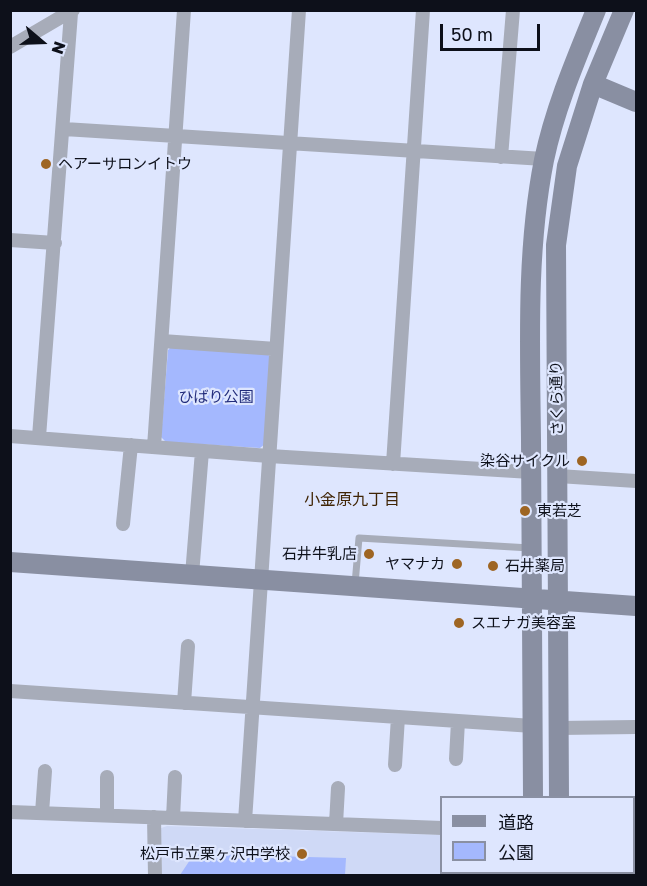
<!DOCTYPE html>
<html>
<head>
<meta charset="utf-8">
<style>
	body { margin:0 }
	#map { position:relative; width:647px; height:886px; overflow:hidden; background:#dee6fe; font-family:"Golos Text","Noto Sans JP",sans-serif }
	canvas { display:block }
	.frame { position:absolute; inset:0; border:12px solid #0d101a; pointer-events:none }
	.legend { position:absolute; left:440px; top:796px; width:195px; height:78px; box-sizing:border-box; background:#dee6fe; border:2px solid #8a90a3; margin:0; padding:8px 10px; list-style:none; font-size:18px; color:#0d101a }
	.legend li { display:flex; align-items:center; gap:12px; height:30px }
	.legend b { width:30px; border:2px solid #8a90a3 }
	.north { position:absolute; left:12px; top:12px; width:60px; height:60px; -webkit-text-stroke:4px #dee6fe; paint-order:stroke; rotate:109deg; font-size:16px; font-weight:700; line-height:24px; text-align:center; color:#0d101a }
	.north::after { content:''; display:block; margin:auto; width:21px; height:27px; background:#0d101a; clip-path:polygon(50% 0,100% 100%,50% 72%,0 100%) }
	.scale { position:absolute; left:440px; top:24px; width:100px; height:27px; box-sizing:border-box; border:3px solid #0d101a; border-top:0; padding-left:8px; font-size:18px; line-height:21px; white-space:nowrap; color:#0d101a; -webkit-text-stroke:4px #dee6fe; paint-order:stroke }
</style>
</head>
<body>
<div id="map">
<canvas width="647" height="886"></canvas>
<div class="frame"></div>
<ul class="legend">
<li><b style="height:8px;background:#898fa2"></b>道路</li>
<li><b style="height:16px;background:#a4b8fe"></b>公園</li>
</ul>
<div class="north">N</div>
<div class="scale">50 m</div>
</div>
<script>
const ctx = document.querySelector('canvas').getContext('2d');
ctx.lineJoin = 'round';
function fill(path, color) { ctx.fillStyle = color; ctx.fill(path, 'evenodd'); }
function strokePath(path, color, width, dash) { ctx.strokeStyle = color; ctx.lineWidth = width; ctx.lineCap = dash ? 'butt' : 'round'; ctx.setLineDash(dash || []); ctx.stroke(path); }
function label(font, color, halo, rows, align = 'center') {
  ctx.font = font + ' "Golos Text","Noto Sans JP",sans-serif'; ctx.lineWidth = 4.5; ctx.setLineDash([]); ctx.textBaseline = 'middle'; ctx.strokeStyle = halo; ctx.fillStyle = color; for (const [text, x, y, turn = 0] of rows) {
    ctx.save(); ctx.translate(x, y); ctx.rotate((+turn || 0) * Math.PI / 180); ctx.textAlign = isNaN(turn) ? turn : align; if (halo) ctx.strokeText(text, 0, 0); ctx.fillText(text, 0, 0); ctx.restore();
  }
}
fill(new Path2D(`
	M167,826L441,835L442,872H522V875H162L161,828Z`), '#cfd9f6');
fill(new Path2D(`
	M172,346L266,353L271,357L265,444L260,448L166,442L161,437L168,350Z
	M194,854L346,858L345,875H180Z`), '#a4b8fe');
strokePath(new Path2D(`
	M355,584L359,538L530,548`), '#a7acb9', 7);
strokePath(new Path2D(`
	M10,47L73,10
	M64,129L544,159
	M501,157L513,10
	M10,240L55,243
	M162,341L276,349
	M10,436L269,456L531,472
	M39,437L71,13
	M154,447L184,10
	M393,464L423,10
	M558,476L636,481
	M123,524L131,445
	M192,575L202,451
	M10,691L533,726
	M184,703L188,646
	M559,728L636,727
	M456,759L458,721
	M395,765L398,717
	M10,812L442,828
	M42,813L45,771
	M107,815V777
	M154,817L155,876
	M173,818L175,777
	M245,821L299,10
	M336,824L338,788
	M634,828H636`), '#a7acb9', 14);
strokePath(new Path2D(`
	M593,84L636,102
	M10,562L636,606
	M533,798C533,678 532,559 531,440C530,347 526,251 544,160C555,108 576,59 596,10
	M559,798L556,245L567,166L593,84L624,10
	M533,872V876
	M560,872V876`), '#898fa2', 20);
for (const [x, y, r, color] of [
	[46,164,6,"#9e6523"],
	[582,461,6,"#9e6523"],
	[525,511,6,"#9e6523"],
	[369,554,6,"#9e6523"],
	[457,564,6,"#9e6523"],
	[493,566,6,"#9e6523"],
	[459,623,6,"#9e6523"],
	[302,854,6,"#9e6523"]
]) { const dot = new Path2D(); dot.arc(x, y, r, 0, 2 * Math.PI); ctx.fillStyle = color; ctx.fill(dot); strokePath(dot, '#dee6fe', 2); }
label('15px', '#0d101a', '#dee6fe', [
	["ヘアーサロンイトウ",58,164],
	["染谷サイクル",570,461,"right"],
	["東若芝",537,511],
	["石井牛乳店",357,554,"right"],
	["ヤマナカ",445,564,"right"],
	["石井薬局",505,566],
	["スエナガ美容室",471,623],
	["松戸市立栗ヶ沢中学校",290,854,"right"]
], 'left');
label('15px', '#222c7b', '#dee6fe', [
	["ひばり公園",216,397]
]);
label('15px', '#0d101a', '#dee6fe', [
	["さくら通り",557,398,-91]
]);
label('16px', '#402505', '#dee6fe', [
	["小金原九丁目",352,500]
]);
</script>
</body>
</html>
